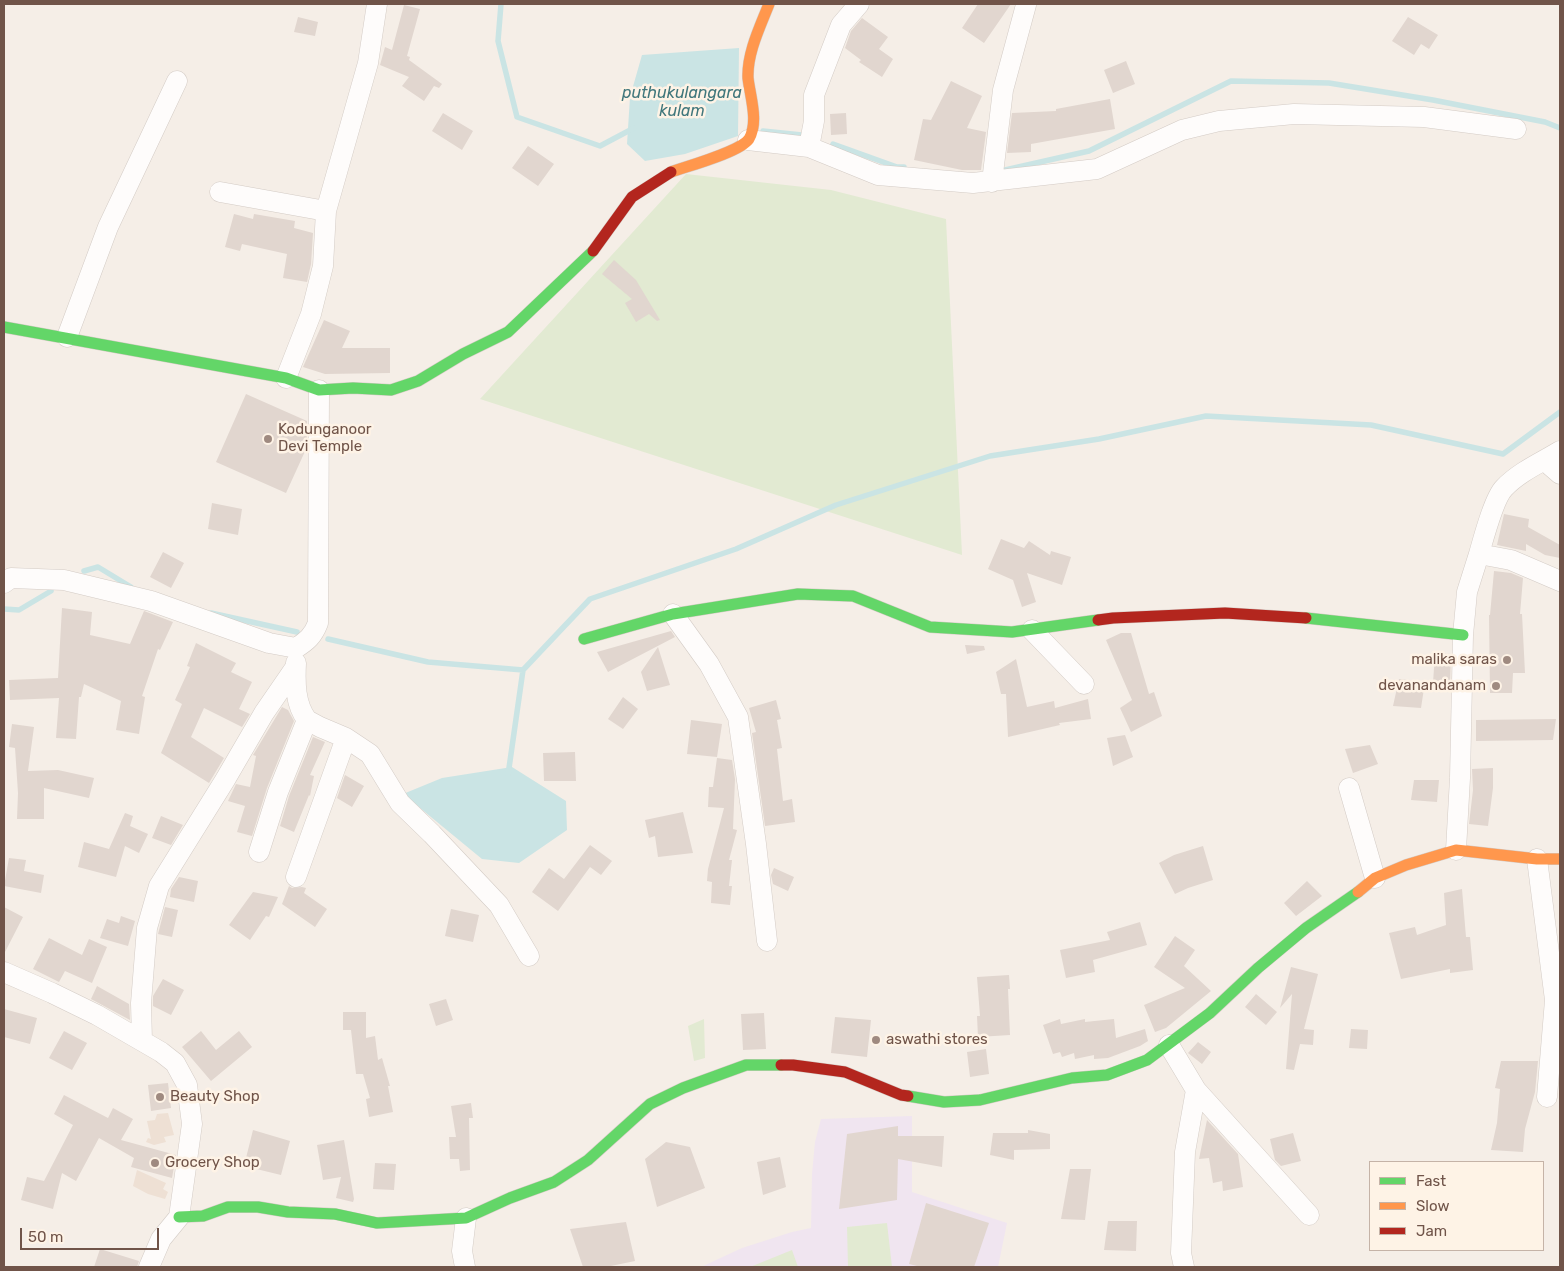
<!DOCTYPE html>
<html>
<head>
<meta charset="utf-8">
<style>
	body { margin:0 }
	#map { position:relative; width:1564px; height:1271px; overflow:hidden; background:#f5eee7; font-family:Rubik,sans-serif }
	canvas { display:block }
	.frame { position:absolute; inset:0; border:5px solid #705449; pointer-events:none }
	.legend { position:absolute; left:1369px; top:1161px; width:175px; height:90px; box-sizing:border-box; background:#fef3e6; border:1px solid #c5b3a7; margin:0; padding:6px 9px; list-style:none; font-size:15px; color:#705449 }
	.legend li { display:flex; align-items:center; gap:10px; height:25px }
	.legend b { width:25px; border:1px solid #c5b3a7 }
	.scale { position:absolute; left:20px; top:1228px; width:139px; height:22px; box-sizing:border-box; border:2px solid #705449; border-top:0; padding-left:6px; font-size:15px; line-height:18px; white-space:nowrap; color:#705449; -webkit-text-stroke:4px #fef3e6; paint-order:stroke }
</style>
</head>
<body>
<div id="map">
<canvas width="1564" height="1271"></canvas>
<div class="frame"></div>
<ul class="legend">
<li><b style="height:6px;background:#63d668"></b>Fast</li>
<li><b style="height:6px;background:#ff974d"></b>Slow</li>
<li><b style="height:6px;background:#b3261e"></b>Jam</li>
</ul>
<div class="scale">50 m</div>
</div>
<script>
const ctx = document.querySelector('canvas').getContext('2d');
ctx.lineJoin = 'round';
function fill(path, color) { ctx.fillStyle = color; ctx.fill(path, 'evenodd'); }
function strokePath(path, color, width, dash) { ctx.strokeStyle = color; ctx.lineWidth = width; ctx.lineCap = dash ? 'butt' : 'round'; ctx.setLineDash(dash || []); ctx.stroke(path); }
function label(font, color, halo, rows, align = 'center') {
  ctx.font = font + ' Rubik,sans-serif'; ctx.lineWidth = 5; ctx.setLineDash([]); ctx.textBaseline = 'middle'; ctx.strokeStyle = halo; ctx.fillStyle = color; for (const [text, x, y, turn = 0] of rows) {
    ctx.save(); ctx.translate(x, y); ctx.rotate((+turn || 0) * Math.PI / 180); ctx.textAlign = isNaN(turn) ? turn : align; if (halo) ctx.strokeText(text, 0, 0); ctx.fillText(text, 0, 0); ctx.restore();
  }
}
fill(new Path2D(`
	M168,1113L174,1135L164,1137L166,1142L154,1145L146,1142L148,1138L151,1139L147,1121L155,1120L157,1114Z
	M137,1170L166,1183L163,1189L168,1192L165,1199L148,1194L133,1186Z`), '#eee0d4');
fill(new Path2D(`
	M912,1116V1192L1007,1223L998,1267H701L742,1248L792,1232L811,1228L812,1174L815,1142L821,1119Z`), '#f0e5f0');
fill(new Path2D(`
	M686,174L831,190L946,219L962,555L480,399Z
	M704,1019L705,1058L694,1061L688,1026Z
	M887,1223L892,1267H848L847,1227Z
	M792,1250L798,1267H750Z`), '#e2ead2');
fill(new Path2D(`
	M739,48L738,136L685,154L645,161L627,144L630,97L642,55Z
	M512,767L566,801L567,830L519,863L482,859L403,794L442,778Z`), '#cae4e4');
strokePath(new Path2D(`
	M501,4L498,41L517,117L600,146L634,128
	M763,131L802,135
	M833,144L897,167H904
	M1005,170L1089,151L1231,81L1329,83L1433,100L1545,122L1560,128
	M84,571L98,567L131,587
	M4,609L19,610L51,591
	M211,613L297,632
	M328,639L428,662L523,670
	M508,775L523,670L590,599L736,549L836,505L990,456L1099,439L1206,416L1371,425L1503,454L1560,412`), '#cae4e4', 5.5);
fill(new Path2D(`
	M978,4H1011L984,43L962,28Z
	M404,5L420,9L407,56L410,57L409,60L442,84L439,88L434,86L424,101L402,86L409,77L380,65L385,47L392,50Z
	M298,17L318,22L315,36L294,32Z
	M1408,17L1438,35L1429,49L1421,44L1414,55L1392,41Z
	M862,18L888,37L879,49L893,59L882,77L859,62L861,60L845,48L851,31Z
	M1126,61L1135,84L1113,93L1104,70Z
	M951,81L982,96L967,128L986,132L981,170H962L914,160L923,119L931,120Z
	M1110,99L1115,129L1031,144V152L1007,153L1012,113L1056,111V109Z
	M443,113L473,131L462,150L432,131Z
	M846,113L847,134L831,135L830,114Z
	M528,146L554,164L538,186L512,168Z
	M234,214L253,219L254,214L295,221L294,228L313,233L311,264L307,282L283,278L287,254L242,244L240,251L225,247Z
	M614,260L636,280L660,320L657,321L649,314L636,322L625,303L632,299L602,274Z
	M324,320L350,331L342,348H390V373L325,374L303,367Z
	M246,394L307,421V447L286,493L216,462Z
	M212,503L242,509L238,535L208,529Z
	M1504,514L1529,519L1528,527L1560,545V558L1545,555L1526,544V551L1497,545Z
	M1001,539L1024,548L1029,541L1050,555L1051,551L1071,557L1062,585L1027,573L1036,602L1022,607L1013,580L988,569Z
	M163,552L184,563L171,588L150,577Z
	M1494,571L1511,573L1523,578L1520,614H1522L1525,673H1513L1512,693H1490L1489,615H1490Z
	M62,608L92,612L90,635L130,644L144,611L173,622L160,650L158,649L142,696L145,697L139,734L116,730L121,701L84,684L81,697H79L76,739L56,738L59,698L10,700L9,680L58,678Z
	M671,631L675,637L608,672L597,652Z
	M1121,633H1131L1149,694L1154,692L1162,716L1131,732L1120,708L1132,700L1106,640Z
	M196,643L236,663L231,672L252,682L239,709L250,714L242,727L204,708L191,737L224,758L209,783L161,753L182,704L175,700L190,667L187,666Z
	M965,645L984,646L985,650L967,654Z
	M658,647L670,685L647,691L641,672Z
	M1435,653L1451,654L1450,685L1433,683Z
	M1016,659L1027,707L1054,701L1055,708L1088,699L1091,719L1059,723L1060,725L1008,737L1006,694H1001L996,672Z
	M1399,679L1425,682L1421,708L1393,706Z
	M623,697L638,709L623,729L608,719Z
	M776,700L781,719L777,720L782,748L777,749L783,801L792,799L795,822L765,826L752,733L756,732L749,708Z
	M282,707L288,710L294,721L267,788L252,836L237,832L245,806L228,801L236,784L250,787L256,756L253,755Z
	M1556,719L1553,740L1476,741V720Z
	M691,720L722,724L717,757L687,754Z
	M12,724L34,727L28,771L58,770L94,778L89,798L44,788V819H17L18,793L15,748L9,747Z
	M1125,735L1133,757L1113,766L1107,738Z
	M313,737L325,742L310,775L314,776L310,796L309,795L294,832L280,826L289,796Z
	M1370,745L1378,764L1353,773L1345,749Z
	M575,752L576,781H544L543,753Z
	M717,758L732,760L735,779L733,829L737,830L729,860H732L729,886H732L730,905L711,903L712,882L707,881L708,869L724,808L708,807L709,787H713Z
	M1493,768V788L1488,826L1469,824L1473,790L1472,769Z
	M345,775L364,786L352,807L337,798Z
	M1414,780H1439L1437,802L1411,800Z
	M683,812L693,853L658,857L655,836L649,838L645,820Z
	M125,813L133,816L130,826L148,834L139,853L125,846L116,877L78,867L84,842L109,849Z
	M161,816L183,825L171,845L152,838Z
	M590,845L612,861L601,875L590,867L558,911L532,892L549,868L564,879Z
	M1203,846L1213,880L1188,888L1175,894L1159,863L1174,855Z
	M9,858L26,860L24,871L44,875L41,893L4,886Z
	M774,868L794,877L788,891L773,884L771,875Z
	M179,877L198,881L194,902L170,897L171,889Z
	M1307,881L1322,896L1296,916L1284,903Z
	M289,886L292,888L302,887L306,888L304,893L327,909L315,927L282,904Z
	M1462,889L1466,937H1470L1473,970L1450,973V969L1401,979L1389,933L1415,927L1417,935L1446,925L1444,893Z
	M253,892L278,897L269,917L266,916L250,940L229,925Z
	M4,907L23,917L4,954Z
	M165,907L178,910L172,937L158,934Z
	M451,909L479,915L473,942L445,936Z
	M121,916L135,921L128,946L100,938L107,919L119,923Z
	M1140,922L1147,945L1093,960L1095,972L1066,978L1060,950L1110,940L1107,932Z
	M1175,936L1195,950L1184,966L1211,991L1166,1028L1155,1032L1144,1005L1185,988L1154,967Z
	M49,938L82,955L89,939L107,947L92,983L65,971L59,982L33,969Z
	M1291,967L1318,974L1304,1029L1314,1030L1313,1045L1300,1044L1294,1070L1286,1069L1292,994L1280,1008Z
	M1009,975L1010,989H1008L1010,1035L978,1037L977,1016H980L977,977Z
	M163,979L184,990L171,1015L153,1006V996Z
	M97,986L129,1004L130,1020L91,999Z
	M1256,994L1277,1012L1266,1025L1245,1007Z
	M446,999L453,1020L436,1026L429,1004Z
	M4,1009L37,1018L30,1044L4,1037Z
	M343,1012H366V1038L375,1036L378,1060L382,1058L390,1086H388L393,1112L369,1117L366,1099L370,1098L363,1074H356L351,1030H343Z
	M764,1013L766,1049L743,1050L741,1014Z
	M835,1017L871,1020L867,1057L831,1053Z
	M1060,1019L1061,1024L1085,1019V1022L1114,1019L1116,1038L1145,1029L1148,1041L1140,1046L1108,1058L1094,1059V1055L1075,1059L1074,1053L1062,1057L1060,1052L1053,1054L1043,1025Z
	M1351,1029L1368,1030L1367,1049L1349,1048Z
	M64,1031L87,1043L72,1070L49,1058Z
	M201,1031L216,1050L239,1031L252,1047L211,1081L182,1047Z
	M1198,1042L1211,1052L1202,1064L1188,1053Z
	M986,1049L989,1074L970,1077L967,1052Z
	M1501,1061H1538L1535,1092L1525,1129L1523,1152L1491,1150L1497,1123L1500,1089L1495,1088Z
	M168,1083L171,1108L151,1111L148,1085Z
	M64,1095L108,1118L113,1108L133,1119L121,1140L176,1155L172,1178L131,1167L134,1158L99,1138L76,1181L62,1173L53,1209L21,1200L27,1177L44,1181L73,1125L54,1114Z
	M471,1103L473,1118H469L470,1170L460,1171L459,1159H450L449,1137H456L451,1106Z
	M1207,1120L1238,1154L1243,1187L1223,1191L1222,1181L1213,1183L1209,1158L1199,1159Z
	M898,1126V1136H944L942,1167L898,1159L897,1200L839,1209L847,1134Z
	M253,1130L290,1141L281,1175L244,1166Z
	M1028,1130L1050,1134V1149L1014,1150V1160L990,1155L993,1133H1028Z
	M1293,1133L1301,1161L1281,1166L1275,1160L1270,1139Z
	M344,1140L354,1199L353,1202L336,1198L341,1177L323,1180L317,1145Z
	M666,1142L690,1147L705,1188L657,1207L645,1159Z
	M780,1157L786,1187L763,1195L757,1162Z
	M375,1163L396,1164L394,1190L373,1189Z
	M1070,1169H1091L1085,1220L1061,1219Z
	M926,1203L989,1223L974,1267H921L909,1264Z
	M1108,1221H1137L1136,1251L1104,1250Z
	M626,1222L635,1261L606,1267H583L570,1229Z
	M100,1249L139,1261L137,1267H94Z`), '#e1d6cf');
const street = new Path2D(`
	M748,140L809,147L878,175L973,183L1097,169L1182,130L1219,121L1294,114L1424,117L1516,129
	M809,147L814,121V95L841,25L859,4
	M992,182L1003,90L1026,5
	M220,192L326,211
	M67,337L108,227L177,81
	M286,378L311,314L323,266L326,211L368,63L377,4
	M1545,461L1560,474
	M1479,554C1483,540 1494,498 1504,488C1519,472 1542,462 1560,451
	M4,583L11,578L64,580L151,601L269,643L296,648C307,641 313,636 318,623L319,390
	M673,614L709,664L738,717L756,844L767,941
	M1032,630L1084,684
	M307,720L320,727L346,738L370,754L400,803L432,834L499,905L529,956
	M1349,788L1375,878
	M1456,850L1460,778L1463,635L1467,592L1479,554L1511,560L1560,581
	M259,852L278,792L307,720C295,704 295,683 296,663
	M1537,859L1555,1000L1547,1097
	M296,877L346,738
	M4,972L52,993L97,1015L161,1052L175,1063L187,1085L192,1124L179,1217L161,1239L149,1267
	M142,1041L141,1003L147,928L159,886L225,780L264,713L295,668
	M1169,1045L1196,1090L1309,1215
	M465,1267L462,1251L466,1218
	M1184,1267L1181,1253L1185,1152L1196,1090`);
const fast = new Path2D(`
	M4,327L286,378L319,390L353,388L391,390L418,381L463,354L508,332L593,251
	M1306,618L1463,635
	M584,639L673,614L798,594L853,596L930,627L1012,632L1098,620
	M908,1096L944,1102L980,1100L1072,1078L1107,1075L1147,1060L1210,1013L1258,968L1306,928L1358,892
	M179,1217L203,1216L228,1207H258L288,1212L335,1214L377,1223L466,1218L510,1198L554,1182L588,1160L650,1104L683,1088L746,1065H781`);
const slow = new Path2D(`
	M671,172C688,166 740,152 749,139C759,122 750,96 748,78C747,53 760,27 769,4
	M1358,892L1375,878L1406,865L1456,850L1537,859H1560`);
const jam = new Path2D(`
	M593,251L632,197L671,172
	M1098,620L1113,618L1225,613L1306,618
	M781,1065H793L845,1072L901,1095L908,1096`);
strokePath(street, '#d3cbc5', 21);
strokePath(fast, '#d4cac4', 12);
strokePath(slow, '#d4cac4', 12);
strokePath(jam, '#d4cac4', 12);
strokePath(street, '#fefcfb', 20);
strokePath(fast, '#63d668', 11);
strokePath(slow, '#ff974d', 11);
strokePath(jam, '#b3261e', 11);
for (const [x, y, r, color] of [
	[268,439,5,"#9f8a80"],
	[1507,660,5,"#9f8a80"],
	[1496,686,5,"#9f8a80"],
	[876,1040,5,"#9f8a80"],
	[160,1097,5,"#9f8a80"],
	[155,1163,5,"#9f8a80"]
]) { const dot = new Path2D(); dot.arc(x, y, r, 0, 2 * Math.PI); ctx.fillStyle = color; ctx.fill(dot); strokePath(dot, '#fef3e6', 2); }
label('15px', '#705449', '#fef3e6', [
	["Kodunganoor",278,430],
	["Devi Temple",278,447],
	["malika saras",1497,660,"right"],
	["devanandanam",1486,686,"right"],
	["aswathi stores",886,1040],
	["Beauty Shop",170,1097],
	["Grocery Shop",165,1163]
], 'left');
label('italic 16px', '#41777c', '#fef3e6', [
	["puthukulangara",682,93],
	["kulam",682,111]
]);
</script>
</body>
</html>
